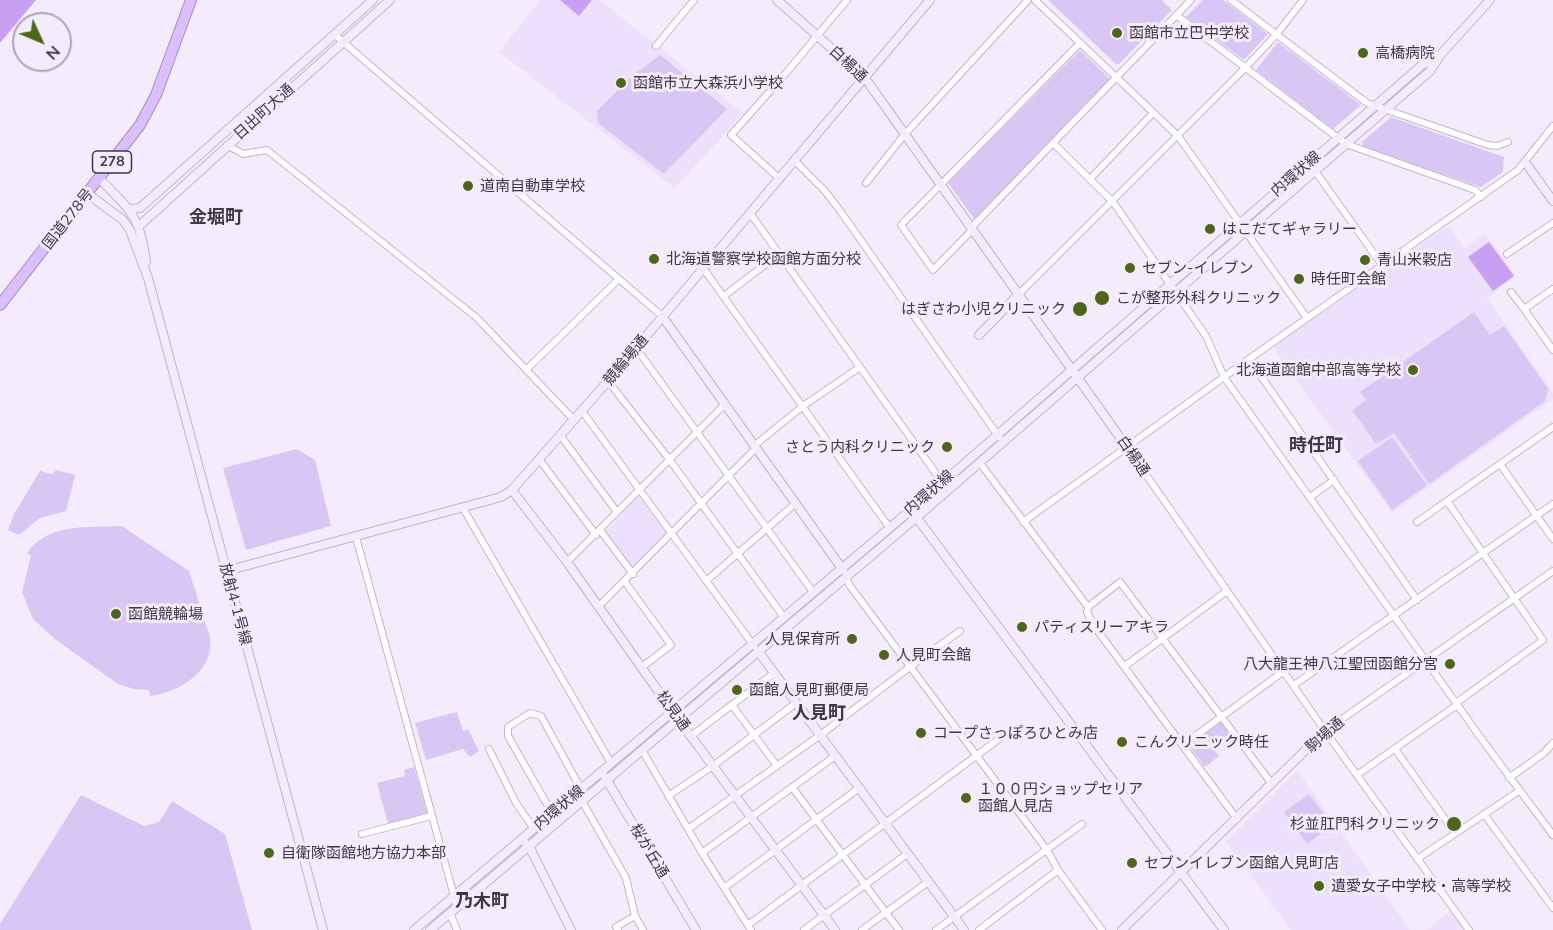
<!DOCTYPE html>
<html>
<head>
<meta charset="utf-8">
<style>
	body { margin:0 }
	#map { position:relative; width:1553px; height:930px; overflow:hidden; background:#f4ecfd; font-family:Mulish,sans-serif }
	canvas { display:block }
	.north { position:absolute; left:12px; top:12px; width:60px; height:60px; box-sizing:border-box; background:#f4ecfd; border:2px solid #aba4b3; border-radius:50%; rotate:134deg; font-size:16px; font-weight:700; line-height:24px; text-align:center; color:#3d3843 }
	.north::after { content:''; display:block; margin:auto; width:21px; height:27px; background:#4e6716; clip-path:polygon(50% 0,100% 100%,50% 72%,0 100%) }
</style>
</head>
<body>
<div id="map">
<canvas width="1553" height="930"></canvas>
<div class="north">N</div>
</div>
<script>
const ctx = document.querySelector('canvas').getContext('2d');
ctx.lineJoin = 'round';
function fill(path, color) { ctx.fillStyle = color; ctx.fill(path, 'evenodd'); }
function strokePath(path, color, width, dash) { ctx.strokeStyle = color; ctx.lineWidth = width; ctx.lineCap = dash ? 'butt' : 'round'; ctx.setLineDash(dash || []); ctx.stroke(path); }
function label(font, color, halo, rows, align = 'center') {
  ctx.font = font + ' Mulish,"Noto Sans JP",sans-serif'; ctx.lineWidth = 6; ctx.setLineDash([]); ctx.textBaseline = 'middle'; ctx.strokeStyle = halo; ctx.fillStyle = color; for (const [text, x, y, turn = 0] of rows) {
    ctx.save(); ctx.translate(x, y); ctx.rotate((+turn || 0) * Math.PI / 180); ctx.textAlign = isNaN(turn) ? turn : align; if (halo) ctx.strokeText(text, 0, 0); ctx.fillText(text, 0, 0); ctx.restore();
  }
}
fill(new Path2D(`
	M540,0H599L743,113L675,188L499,52Z
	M1448,226L1465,248L1485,233L1516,276L1487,298L1553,393V399L1392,513L1273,347Z
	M639,496L667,533L632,568L606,531Z
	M1297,770L1410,930H1291L1226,842Z
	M1451,910L1466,930H1427Z`), '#ede0fc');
fill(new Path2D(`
	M1048,0H1162L1172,10L1119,64H1116Z
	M1203,0H1223L1268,34L1244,60L1186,17Z
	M1278,42L1361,105L1333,129L1256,70Z
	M1080,50L1111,80L975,220L948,183Z
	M660,55L727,109L664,174L598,123L597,111L631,77Z
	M1391,117L1504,157L1503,172L1481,187L1363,147L1362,142Z
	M1474,312L1490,335L1504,326L1548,389L1545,401L1429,484L1394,433L1376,444L1352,410L1366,400L1360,392Z
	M1392,437L1427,485L1392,510L1358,461Z
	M297,449L315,460L331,526L246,550L223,468Z
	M56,470L75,475L66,511L40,518L19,535L8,530L14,514L40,471L52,474Z
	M122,526L189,571L210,637C215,671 180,692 150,696L149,690L134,689L118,684L56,640L33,619L22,592L31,555L27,553C49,522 88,528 122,526Z
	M457,712L463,731L468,729L479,751L470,757L463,749L426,760L415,723Z
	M1219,720L1230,735L1213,748L1219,756L1205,767L1189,746L1190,742Z
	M414,767L427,813L388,824L377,783L405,776L404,770Z
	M1309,794L1333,825L1307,844L1284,812Z
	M81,795L144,826L159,822L172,801L225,834L252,930H0V924Z`), '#dac6f4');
fill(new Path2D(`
	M0,0H36L0,43Z
	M560,0H592L579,16Z
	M1489,242L1514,276L1493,291L1468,257Z`), '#c79ff3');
const street = new Path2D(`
	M1035,0L1178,136L1307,318
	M1231,0L1367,103L1488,145L1497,146L1508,142
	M1176,15L1346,144L1475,190L1481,197
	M335,35L662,316
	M656,46L694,0
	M1054,144L1113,202L1206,336L1224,377L1483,741L1553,835
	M227,145L243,154L267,150L477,318L574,420
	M794,160L825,191L841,212L999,437
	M1315,171L1382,265
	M779,178L731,135L787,72L847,0
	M1090,179L1153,113
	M866,183L905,134L1028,0
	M750,213L942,482
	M971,228L1191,0
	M972,230L933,270L901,225L1080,43
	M1507,254L1553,223
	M703,268L889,527
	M1553,289L1524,309L1553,350
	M1511,292L1524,309
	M1018,295L1246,67L1276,35L1303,0
	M724,296L779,254
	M636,348L813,592
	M1249,359L1417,600
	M526,370L619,279
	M608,381L669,459L783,616
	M582,411L754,646
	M560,435L617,512
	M755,445L803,406L860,367
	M1126,446L1325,731L1469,930
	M539,459L596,535
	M980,463L1088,607L1087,612L1094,626L1237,819
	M1500,464L1553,539
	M1310,497L1334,480
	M463,508L611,763
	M1023,522L1249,359L1518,170L1553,126
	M1417,522L1447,501
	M600,530L633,574
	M356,537L457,907
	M567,562L725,404
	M846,577L850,586L1047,850L1058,870L1102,930
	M706,581L796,503
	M625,582L671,645L642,667
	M598,607L756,448
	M1088,607L1120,582L1272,784
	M1125,666L1227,591
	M1294,685L1553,504
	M1456,703L1543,640L1447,501L1553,427
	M732,705L777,766
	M1325,731L1553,571
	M691,736L774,673
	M1183,745L1284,671
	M489,749L516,803L534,829
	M1395,749L1455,833
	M642,750L702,853L751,930
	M1357,775L1457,705
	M1509,778L1544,753L1553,743
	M792,787L899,930
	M668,796L713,766L796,703
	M582,801L626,878L635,916L643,930
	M552,813L508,736V727L530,713L541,716L581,789
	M1484,814L1553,908
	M688,829L819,736L911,666L960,631
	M362,834L431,816
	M702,853L835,756
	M1417,859L1519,791
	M724,888L859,788
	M450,913L457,930
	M748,925L1007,733
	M618,930L616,927L635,916
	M804,930L907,854
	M862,930L928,882
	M936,930L1082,824
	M979,930L1058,870`);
const secondary = new Path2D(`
	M777,0L865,78L1126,446
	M1525,162L1553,201
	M100,179C131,211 140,216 146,262
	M88,194L123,220L130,230L148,278L323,930
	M129,209L140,208L373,0
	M139,226L390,0
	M662,316L843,570
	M979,335L1018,295
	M512,490L567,562L678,719L835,930
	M914,514L1224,930
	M226,571L501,497L512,490L615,373L930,0
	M758,651L964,930
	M605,777L696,930
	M526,844L532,852L571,930
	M414,930L918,504L1422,65L1438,56
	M430,930L924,511L1430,71L1441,54L1490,0
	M1122,930L1325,731`);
const highway = new Path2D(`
	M0,305L140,125L156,95L191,0`);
strokePath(street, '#c0b4cf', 8);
strokePath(secondary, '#c0b4cf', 10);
strokePath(highway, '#a48fbc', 12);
strokePath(street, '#fff', 6);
strokePath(secondary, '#f4ecfe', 8);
strokePath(highway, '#dbbefd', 10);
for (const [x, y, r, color] of [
	[1117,33,6,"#4e6716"],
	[1363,53,6,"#4e6716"],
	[621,83,6,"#4e6716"],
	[468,186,6,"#4e6716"],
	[1210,229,6,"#4e6716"],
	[654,259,6,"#4e6716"],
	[1365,260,6,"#4e6716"],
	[1130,268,6,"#4e6716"],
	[1299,279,6,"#4e6716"],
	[1102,298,8,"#4e6716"],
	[1080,309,8,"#4e6716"],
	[1413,370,6,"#4e6716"],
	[947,447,6,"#4e6716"],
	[116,614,6,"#4e6716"],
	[1022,627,6,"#4e6716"],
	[852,639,6,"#4e6716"],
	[884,655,6,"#4e6716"],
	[1450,664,6,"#4e6716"],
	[737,690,6,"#4e6716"],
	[921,733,6,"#4e6716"],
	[1122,742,6,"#4e6716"],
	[966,798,6,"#4e6716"],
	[1454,824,8,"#4e6716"],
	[269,853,6,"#4e6716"],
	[1132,863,6,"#4e6716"],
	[1319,886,6,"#4e6716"]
]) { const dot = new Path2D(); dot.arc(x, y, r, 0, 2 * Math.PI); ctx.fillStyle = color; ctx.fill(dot); strokePath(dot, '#f4ecfd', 2); }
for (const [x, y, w] of [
	[112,162,39]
]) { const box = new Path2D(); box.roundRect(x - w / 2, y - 11, w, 22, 4.5); ctx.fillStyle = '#f4ecfd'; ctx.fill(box); strokePath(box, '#3d3843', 1.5); }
label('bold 14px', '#3d3843', null, [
	["278",112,162]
]);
label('15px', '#3d3843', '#f4ecfd', [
	["函館市立巴中学校",1129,33],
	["高橋病院",1375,53],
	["函館市立大森浜小学校",633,83],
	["道南自動車学校",480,186],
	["はこだてギャラリー",1222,229],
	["北海道警察学校函館方面分校",666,259],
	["青山米穀店",1377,260],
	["セブン-イレブン",1142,268],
	["時任町会館",1311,279],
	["こが整形外科クリニック",1116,298],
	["はぎさわ小児クリニック",1066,309,"right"],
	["北海道函館中部高等学校",1401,370,"right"],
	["さとう内科クリニック",935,447,"right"],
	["函館競輪場",128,614],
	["パティスリーアキラ",1034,627],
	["人見保育所",840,639,"right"],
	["人見町会館",896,655],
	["八大龍王神八江聖団函館分宮",1438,664,"right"],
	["函館人見町郵便局",749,690],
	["コープさっぽろひとみ店",933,733],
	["こんクリニック時任",1134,742],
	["１００円ショップセリア",978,789],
	["函館人見店",978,806],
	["杉並肛門科クリニック",1440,824,"right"],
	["自衛隊函館地方協力本部",281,853],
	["セブンイレブン函館人見町店",1144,863],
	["遺愛女子中学校・高等学校",1331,886]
], 'left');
label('15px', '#3d3843', '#f4ecfd', [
	["白楊通",848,64,43],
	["日出町大通",264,112,-42],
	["内環状線",1296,174,-41],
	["国道278号",68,219,-52],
	["競輪場通",626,360,-50],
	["白楊通",1133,456,55],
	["内環状線",929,493,-41],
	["放射4-1号線",235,604,75],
	["松見通",673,711,54],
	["駒場通",1325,735,-41],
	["内環状線",559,808,-40],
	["桜が丘通",649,851,59]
]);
label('bold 18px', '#3d3843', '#f4ecfd', [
	["金堀町",216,218],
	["時任町",1316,446],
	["人見町",819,714],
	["乃木町",482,902]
]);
</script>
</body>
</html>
